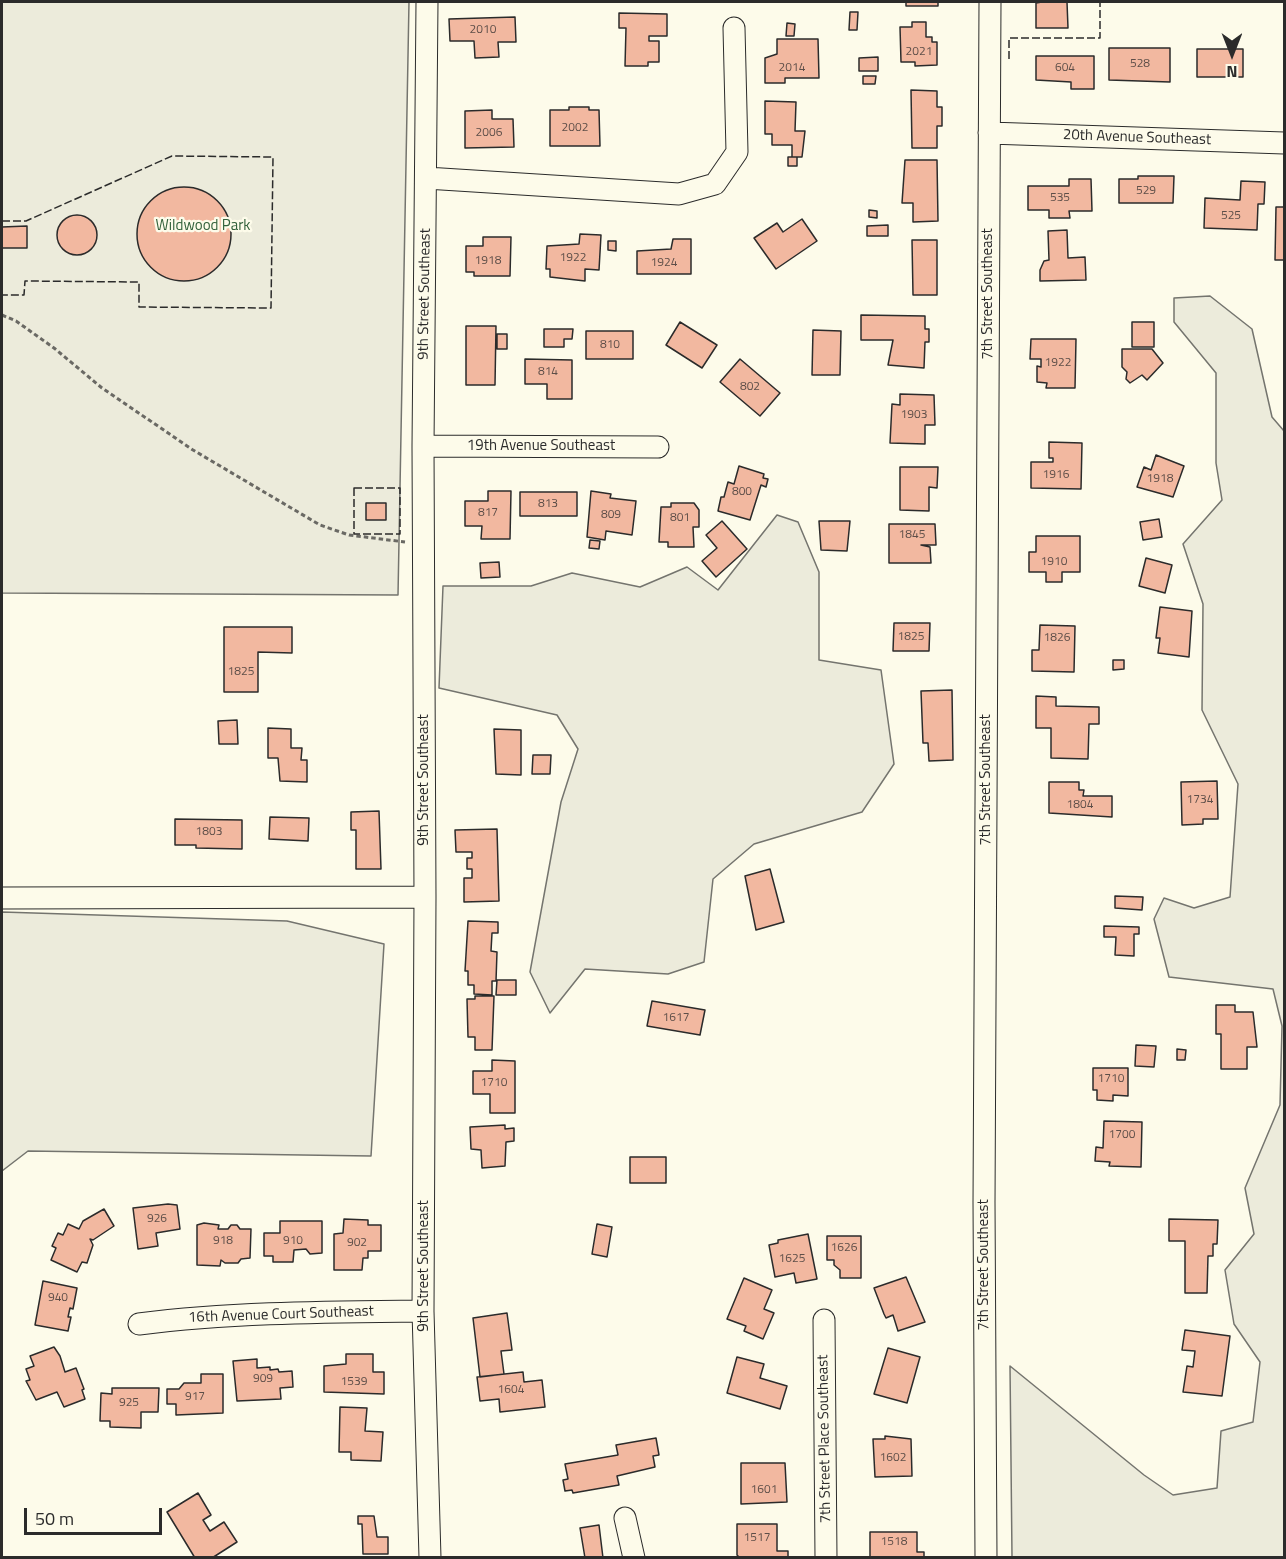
<!DOCTYPE html>
<html>
<head>
<meta charset="utf-8">
<style>
	body { margin:0 }
	#map { position:relative; width:1286px; height:1559px; overflow:hidden; background:#fdfbea; font-family:"Titillium Web",sans-serif }
	canvas { display:block }
	.frame { position:absolute; inset:0; border:3px solid #2b2b2b; pointer-events:none }
	.north { position:absolute; left:1202px; top:24px; width:60px; height:60px; -webkit-text-stroke:4px #fdfbea; paint-order:stroke; rotate:180deg; font-size:16px; font-weight:700; line-height:24px; text-align:center; color:#2b2b2b }
	.north::after { content:''; display:block; margin:auto; width:21px; height:27px; background:#2b2b2b; clip-path:polygon(50% 0,100% 100%,50% 72%,0 100%) }
	.scale { position:absolute; left:24px; top:1508px; width:138px; height:27px; box-sizing:border-box; border:3px solid #2b2b2b; border-top:0; padding-left:8px; font-size:18px; line-height:21px; white-space:nowrap; color:#2b2b2b; -webkit-text-stroke:4px #fdfbea; paint-order:stroke }
</style>
</head>
<body>
<div id="map">
<canvas width="1286" height="1559"></canvas>
<div class="frame"></div>
<div class="north">N</div>
<div class="scale">50 m</div>
</div>
<script>
const ctx = document.querySelector('canvas').getContext('2d');
ctx.lineJoin = 'round';
function fill(path, color) { ctx.fillStyle = color; ctx.fill(path, 'evenodd'); }
function strokePath(path, color, width, dash) { ctx.strokeStyle = color; ctx.lineWidth = width; ctx.lineCap = dash ? 'butt' : 'round'; ctx.setLineDash(dash || []); ctx.stroke(path); }
function label(font, color, halo, rows, align = 'center') {
  ctx.font = font + ' "Titillium Web",sans-serif'; ctx.lineWidth = 4.5; ctx.setLineDash([]); ctx.textBaseline = 'middle'; ctx.strokeStyle = halo; ctx.fillStyle = color; for (const [text, x, y, turn = 0] of rows) {
    ctx.save(); ctx.translate(x, y); ctx.rotate((+turn || 0) * Math.PI / 180); ctx.textAlign = isNaN(turn) ? turn : align; if (halo) ctx.strokeText(text, 0, 0); ctx.fillText(text, 0, 0); ctx.restore();
  }
}
const green = new Path2D(`
	M2,2H409L398,595L2,593Z
	M1210,296L1252,329L1272,417L1284,431V1557H1012L1010,1366L1144,1475L1173,1495L1217,1488L1221,1431L1253,1422L1260,1362L1234,1324L1225,1270L1254,1234L1245,1188L1280,1105L1282,1026L1273,989L1169,977L1154,919L1164,898L1194,908L1230,897L1238,784L1202,710L1203,604L1183,544L1222,500L1216,463V373L1174,322V298Z
	M777,515L798,522L819,572V660L881,670L894,764L862,812L754,844L713,879L704,962L668,974L585,969L550,1013L530,972L561,802L578,749L557,715L439,688L443,586H531L572,573L640,587L687,567L718,590Z
	M2,912L287,921L384,944L371,1156L28,1151L2,1171Z`);
fill(green, '#ecebdb');
strokePath(green, '#74746e', 1.5);
const building = new Path2D(`
	M906,2H938V6H906Z
	M1042,2H1067L1068,28H1036V3Z
	M850,12H858L857,30H849Z
	M619,13L667,14V36H649V41H659V62H648V66H625L626,28H619Z
	M515,17L516,42H498L499,57L475,58L474,41H450L449,19Z
	M912,22H926V37H932V42H937V65L915,66V62H901L900,27H912Z
	M787,23L795,24L794,36H786Z
	M777,39H818L819,78H785V83H765V58L777,54Z
	M1109,48H1170V82L1109,80Z
	M1197,49H1243V77H1197Z
	M1036,56H1094V89H1071V82L1036,80Z
	M878,57V71H859V58Z
	M863,76H876L875,84H863Z
	M911,90L937,91V107H942V126H937V148H912Z
	M765,101L796,102L795,131H805L802,157H792V145H772V134H765Z
	M569,107H589V110H599L600,146H550V110H569Z
	M492,110V119H513L514,147L465,148V111Z
	M788,157H797V166H788Z
	M905,160H937L938,221L913,222V203H902Z
	M1138,176H1174L1173,203H1119V179H1138Z
	M1069,179H1091L1092,211H1069L1070,218H1049V210H1028V186H1069Z
	M1241,181L1265,182L1264,204H1258L1257,230L1204,228L1205,198L1240,200Z
	M137 234a47 47 0 1 1 94 0a47 47 0 1 1-94 0Z
	M1276,207H1284V260H1275Z
	M869,210L877,211V218L869,217Z
	M57 235a20 20 0 1 1 40 0a20 20 0 1 1-40 0Z
	M802,219L817,241L776,269L754,238L777,223L783,232Z
	M888,225V236H867V226Z
	M27,226V248H2V227Z
	M1067,230L1068,258L1085,257L1086,280L1040,281V270L1044,261L1049,260L1048,231Z
	M580,234L601,235L599,270L585,269V281L550,277V269H546L547,246L579,244Z
	M483,237H511L510,276H474V272H466V246H483Z
	M673,239H691V274H637V251L671,249Z
	M912,240H937V295H913Z
	M608,241H616V251L608,250Z
	M861,315L925,316V329H929V342H925L924,368L888,365L893,340H861Z
	M680,322L717,345L702,368L666,345Z
	M1132,322H1154V347H1132Z
	M466,326H496L495,385H466Z
	M544,329H573L572,339H564V347H544Z
	M813,330L841,331L840,375H812Z
	M586,331H633V359H586Z
	M497,334H507V349H497Z
	M1031,339H1076L1075,388H1046L1047,383L1037,382V366L1041,367V359H1030Z
	M1122,349H1152L1163,363L1147,380L1142,375L1130,383L1126,379L1127,372L1122,367Z
	M525,359L572,360V399H547V384H525Z
	M740,359L780,393L760,416L720,382Z
	M900,394L934,395L935,425H925V444L890,443L892,404L900,405Z
	M1049,442L1082,443L1081,489L1031,488V462H1053V458H1049Z
	M1156,455L1184,466L1173,497L1137,487L1144,467L1151,470Z
	M739,466L764,474L763,478L768,479L766,487L761,485L750,520L718,511L721,497H724L728,482L734,484Z
	M900,467H938L937,488L929,487V511L900,510Z
	M488,491H511L510,539H481L482,526H465V501H488Z
	M591,491L611,494L610,498L636,501L632,535L606,531L605,540L587,537Z
	M520,492H577V516H520Z
	M366,503H386V520H366Z
	M671,503H694L699,510V527H693L694,547H668V542H659L661,507H671Z
	M1159,519L1162,537L1143,540L1140,522Z
	M722,521L747,549L716,577L702,561L717,548L706,535Z
	M819,521H850L847,551L821,550Z
	M889,524H935L936,545H921L930,547L931,563H889Z
	M1036,536H1080V572H1062V582H1046V572H1029V552H1036Z
	M590,540L600,541L599,549L589,548Z
	M1146,558L1172,565L1165,593L1139,586Z
	M499,562L500,577L481,578L480,563Z
	M1160,607L1192,611L1189,657L1158,653L1160,638H1156Z
	M894,623H930L929,651H893Z
	M1040,625L1075,626L1074,672L1032,671V650H1039Z
	M224,627H292V653L258,652V692H224Z
	M1113,660H1124V669L1113,670Z
	M952,690L953,760L929,761L928,743H923L921,691Z
	M1036,696L1056,697V706L1099,707V724H1089L1088,759L1051,758V728H1036Z
	M237,720L238,744H219L218,721Z
	M268,728L291,729V748H302L301,760H307V782L280,781L278,758H268Z
	M494,729L521,730V775L496,774Z
	M533,755H551L550,774H532Z
	M1217,781L1218,819H1203V824L1182,825L1181,782Z
	M1049,782H1079V790H1084L1083,796H1112V817L1049,813Z
	M379,811L381,869H356V830H351V812Z
	M270,817L309,818L308,841L269,839Z
	M175,819L242,820V849L196,848V845H175Z
	M497,829L499,901L464,902V878H472V869H467V858H472V852H456L455,830Z
	M770,869L784,922L756,930L745,876Z
	M1115,896L1143,897L1142,910L1115,908Z
	M468,921L498,922V933H492L491,951L497,952L496,981H492V995L474,994V985H468V971H465Z
	M1104,926L1139,927V934H1134V956L1115,955L1116,937H1104Z
	M497,980H516V995H496Z
	M475,996H494L492,1050H475V1037H468L467,999H475Z
	M652,1001L705,1010L700,1035L647,1026Z
	M1216,1005H1235V1012H1253L1257,1047H1247V1069H1221V1034H1216Z
	M1136,1045L1156,1046L1154,1067L1135,1066Z
	M1177,1049L1186,1050L1185,1060H1177Z
	M492,1060L515,1061V1113H490V1094H473V1071H492Z
	M1093,1068H1128V1096L1113,1095V1101L1097,1100V1090H1093Z
	M1104,1121L1142,1122L1141,1167L1109,1166L1110,1162L1095,1161L1096,1147L1103,1148Z
	M505,1125V1129L514,1128V1141L506,1142L505,1166L482,1168L481,1150L471,1149L470,1127Z
	M630,1157H666V1183H630Z
	M168,1204L177,1205L180,1229L156,1233L158,1246L138,1249L133,1208Z
	M104,1209L114,1226L93,1240L90,1239L93,1245L87,1263L82,1262L77,1272L51,1260L56,1248L52,1246L58,1233L63,1235L68,1224L79,1229L83,1221Z
	M344,1219L368,1220V1225H381V1251H368V1258H363L362,1270H334V1234L343,1233Z
	M1169,1219L1218,1220L1217,1244H1213V1256H1208L1207,1293H1185V1241H1169Z
	M280,1221H322V1253L310,1254L306,1249L294,1250L293,1262H273V1256H264V1233H280Z
	M204,1223L219,1225L218,1229H228L231,1225H237L240,1229H251L250,1258L241,1259L238,1263H225L221,1260L220,1266L197,1265V1225Z
	M597,1224L612,1227L607,1257L592,1254Z
	M808,1234L817,1279L796,1283L794,1273L775,1277L769,1245L778,1243V1240Z
	M827,1236H861V1278H840V1270L834,1265V1260H827Z
	M906,1277L925,1322L898,1331L893,1315L886,1318L884,1314L874,1288Z
	M744,1278L772,1290L764,1309L774,1313L763,1339L744,1331L746,1326L727,1319Z
	M43,1281L77,1288L73,1309L70,1308L68,1317H71L68,1331L35,1325Z
	M507,1313L512,1350L501,1351L504,1374L480,1377L473,1318Z
	M1185,1330L1230,1336L1222,1396L1183,1392L1187,1366L1193,1367L1195,1351L1182,1350Z
	M54,1347L60,1356L65,1372L76,1368L84,1389L82,1390L85,1399L64,1407L57,1392L36,1400L26,1381L30,1380L26,1369L34,1366L30,1356Z
	M888,1348L920,1357L907,1403L874,1394Z
	M346,1354H373V1372H384V1394L324,1392V1366L346,1364Z
	M737,1357L764,1364L760,1378L787,1386L780,1409L727,1393Z
	M257,1359V1368L270,1367V1370L278,1369L279,1372L292,1371L293,1387L280,1388L281,1399L237,1401L233,1361Z
	M523,1372L524,1382L542,1380L545,1407L500,1412L499,1399L480,1401L477,1377Z
	M201,1374H223V1413L176,1415V1404H167V1389H179L184,1383H201Z
	M112,1388H159L158,1412H141V1428L110,1427V1421H100L101,1393L112,1394Z
	M340,1407L367,1408L365,1431L383,1432L381,1461L351,1460V1452H339Z
	M885,1436L911,1439L912,1476L875,1477L873,1439H885Z
	M656,1438L659,1455L653,1456L655,1467L617,1476L619,1485L573,1493L572,1490L565,1491L563,1480L568,1479L565,1464L618,1455L616,1445Z
	M741,1463H785L787,1502L741,1504Z
	M198,1493L211,1515L203,1520L210,1531L224,1522L237,1542L212,1558H195L167,1512Z
	M358,1516H374L377,1537H388V1554H363L362,1524H358Z
	M737,1524H777V1551H788V1558H740L737,1555Z
	M599,1525L603,1558H585L580,1528Z
	M870,1532H917V1552H924V1558H870Z`);
fill(building, '#f2b8a0');
strokePath(building, '#2b2b2b', 1.5);
const minor = new Path2D(`
	M427,2L423,446L425,897L423,1311L430,1558
	M989,133L1284,143
	M426,178L679,194L715,184L737,152L734,28
	M423,446L658,447
	M2,898L425,897
	M824,1320L826,1558
	M139,1324C233,1312 328,1312 423,1311
	M625,1518L634,1558
	M986,1558L984,1201L990,2`);
strokePath(minor, '#2b2b2b', 23);
strokePath(new Path2D(`
	M2,315L16,321L54,348L102,388L193,450L320,525L349,535L405,542`), '#6a6964', 3, [4.5, 3]);
strokePath(minor, '#fdfbea', 21);
strokePath(new Path2D(`
	M1009,59V38H1100V2
	M2,221H26L172,156L273,157L271,308L139,307V282L25,281L24,295H2
	M354,488H400V534H354Z`), '#2b2b2b', 1.5, [8, 3]);
label('12px', '#5d4e48', null, [
	["2010",483,30],
	["2021",919,52],
	["528",1140,64],
	["2014",792,68],
	["604",1065,68],
	["2002",575,128],
	["2006",489,133],
	["529",1146,191],
	["535",1060,198],
	["525",1231,216],
	["1922",573,258],
	["1918",488,261],
	["1924",664,263],
	["810",610,345],
	["1922",1058,363],
	["814",548,372],
	["802",750,387],
	["1903",914,415],
	["1916",1056,475],
	["1918",1160,479],
	["800",742,492],
	["813",548,504],
	["817",488,513],
	["809",611,515],
	["801",680,518],
	["1845",912,535],
	["1910",1054,562],
	["1825",911,637],
	["1826",1057,638],
	["1825",241,672],
	["1734",1200,800],
	["1804",1080,805],
	["1803",209,832],
	["1617",676,1018],
	["1710",1111,1079],
	["1710",494,1083],
	["1700",1122,1135],
	["926",157,1219],
	["918",223,1241],
	["910",293,1241],
	["902",357,1243],
	["1626",844,1248],
	["1625",792,1259],
	["940",58,1298],
	["909",263,1379],
	["1539",354,1382],
	["1604",511,1390],
	["917",195,1397],
	["925",129,1403],
	["1602",893,1458],
	["1601",764,1490],
	["1517",757,1538],
	["1518",894,1542]
]);
label('15px', '#2b2b2b', '#fdfbea', [
	["20th Avenue Southeast",1137,138,2],
	["9th Street Southeast",425,294,-89],
	["7th Street Southeast",988,294,-90],
	["19th Avenue Southeast",541,446],
	["9th Street Southeast",424,780,-90],
	["7th Street Southeast",986,780,-90],
	["7th Street Southeast",984,1265,-90],
	["9th Street Southeast",424,1266,-90],
	["16th Avenue Court Southeast",281,1315,-2],
	["7th Street Place Southeast",825,1439,-91]
]);
label('15px', '#34623c', '#fdfbea', [
	["Wildwood Park",203,226]
]);
</script>
</body>
</html>
